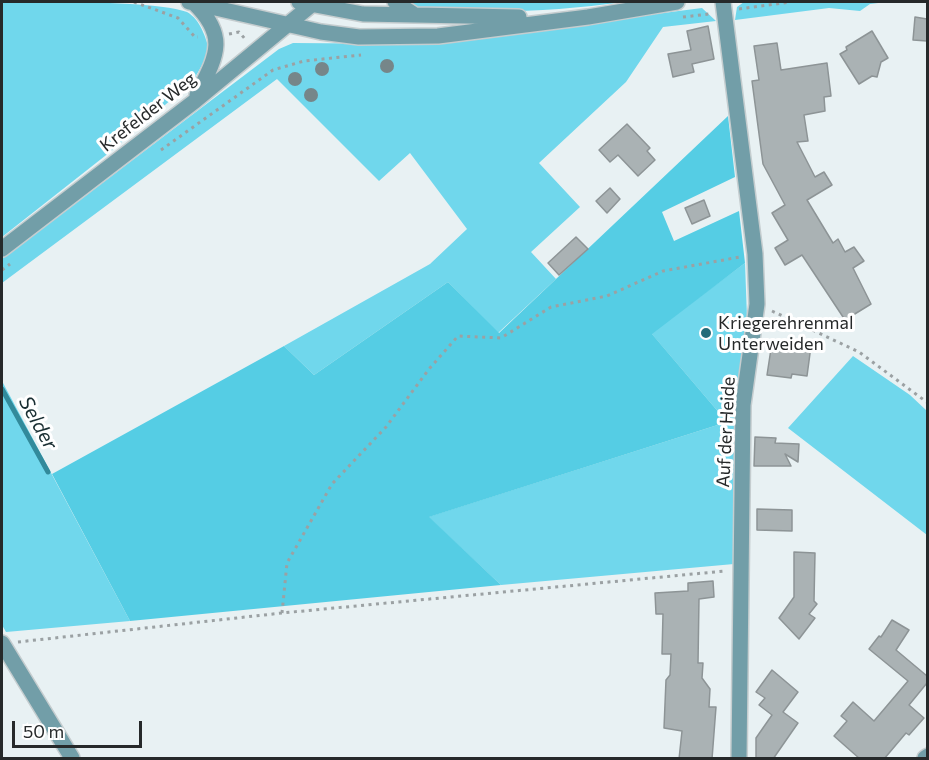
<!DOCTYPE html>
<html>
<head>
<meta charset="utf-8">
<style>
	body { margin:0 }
	#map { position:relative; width:929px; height:760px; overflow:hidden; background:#e8f1f3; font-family:Commissioner,sans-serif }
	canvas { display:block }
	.frame { position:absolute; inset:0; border:3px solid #26292a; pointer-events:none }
	.scale { position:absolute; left:12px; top:721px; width:130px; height:27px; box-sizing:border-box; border:3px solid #26292a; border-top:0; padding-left:8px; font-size:18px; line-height:21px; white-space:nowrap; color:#26292a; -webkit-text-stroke:4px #fff; paint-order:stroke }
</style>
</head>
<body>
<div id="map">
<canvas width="929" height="760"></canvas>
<div class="frame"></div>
<div class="scale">50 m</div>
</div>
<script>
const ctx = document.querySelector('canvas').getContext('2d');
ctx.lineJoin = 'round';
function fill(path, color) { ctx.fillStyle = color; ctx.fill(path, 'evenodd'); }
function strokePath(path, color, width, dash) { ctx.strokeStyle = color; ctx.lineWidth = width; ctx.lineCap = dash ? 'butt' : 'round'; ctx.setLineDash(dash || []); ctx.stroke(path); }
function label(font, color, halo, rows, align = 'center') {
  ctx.font = font + ' Commissioner,sans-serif'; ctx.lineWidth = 6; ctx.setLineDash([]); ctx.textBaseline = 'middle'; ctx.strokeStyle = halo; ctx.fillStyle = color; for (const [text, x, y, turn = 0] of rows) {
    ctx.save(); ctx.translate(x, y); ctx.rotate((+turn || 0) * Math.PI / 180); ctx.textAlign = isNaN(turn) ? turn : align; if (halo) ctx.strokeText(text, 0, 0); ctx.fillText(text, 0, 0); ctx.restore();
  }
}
fill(new Path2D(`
	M2,2C44,2 154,0 187,12C201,20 205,37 210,51L193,81L110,152L2,237Z
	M397,2H624C571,9 520,13 466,11C441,11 420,12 397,2Z
	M744,2H886L870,4L860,11L829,8L735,20L737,7Z
	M702,8L716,21L663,27L626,82L539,163L580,207L531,252L556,279L498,333L448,282L314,375L284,346L430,264L467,229L410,153L379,181L277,79L2,283V259L279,49L293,43L423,44Z
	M745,263L748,345L734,564L501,585L428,517L727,422L651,333Z
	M853,356L910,395L927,411V535L788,428Z
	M2,381L130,621L6,632L2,625Z`), '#70d7ec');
fill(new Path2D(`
	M728,116L735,177L662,212L674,241L739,211L745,263L652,334L727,422L429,517L501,585L130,621L52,474L284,346L314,375L448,282L499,333Z`), '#55cde4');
strokePath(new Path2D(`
	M2,389L48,472`), '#328a9b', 5);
const building = new Path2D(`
	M915,17L927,19V41L913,40Z
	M708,26L714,59L692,64L694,72L673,77L668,54L691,50L687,31Z
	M872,31L888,58L881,62L877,77L872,76L859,84L840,54L847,50L846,47Z
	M777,43L781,70L827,63L831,96L824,97L825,111L804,115L808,141L797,142L815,177L824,172L832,185L807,200L833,243L838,239L845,252L854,247L864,261L853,268L871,304L845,320L802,255L785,265L775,248L788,240L772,213L785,205L763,164L752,81L759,80L754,46Z
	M627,124L650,148L647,151L655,160L638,176L618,155L610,162L599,150Z
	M610,188L620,199L607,213L596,201Z
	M704,200L710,216L692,224L685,208Z
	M576,237L588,249L559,275L548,263Z
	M794,344L811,346L807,376L792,374L791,378L767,375L771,349L793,352Z
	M755,437L776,438L775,443L799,444L798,462L785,454L791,466H754Z
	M757,509L792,510V531L757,530Z
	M794,552L815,553L814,601L817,604L809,614L815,618L799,639L779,618L794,597Z
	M713,581L714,597L699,599L698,663H703L702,678L710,689L709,707H716L712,759H679L682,731L664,728L666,680L670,675L671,654H662L663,614H656L655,593L688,591V583Z
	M892,620L909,630L896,650L927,676V683L909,705L924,718L909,735L906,733L884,759H860L834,736L847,721L841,716L853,702L874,721L908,681L869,649L879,636L881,637Z
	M772,670L798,692L783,712L798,723L773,759H756V738L772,715L759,705L765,698L756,692Z`);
fill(building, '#aab2b4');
strokePath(building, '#8d9496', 1.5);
const minor = new Path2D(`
	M189,2L321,32L359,37L438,36L588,17L677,2
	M299,2L363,14L519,17
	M395,2L415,15
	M723,2L755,254L757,304L743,405L739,758
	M194,3C229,37 216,57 197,95
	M2,249L195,101L315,2
	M2,643L72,758
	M925,758L928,756`);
strokePath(minor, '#c5cdcf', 18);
strokePath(new Path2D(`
	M134,2L178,18L195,37H198
	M739,9L791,2
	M683,17L709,14
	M229,34L239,32L246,40
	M161,150L273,70L304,61L361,55
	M2,270L10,264
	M772,311L859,352L928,403
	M282,613L287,563L332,484L386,427L429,369L458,336L501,338L551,307L607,296L663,271L740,257
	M18,642L282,613L725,571`), '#9ba1a3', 3, [3, 4.5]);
strokePath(minor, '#729ea8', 15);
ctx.fillStyle = '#768689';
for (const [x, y] of [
	[387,66],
	[322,69],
	[295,79],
	[311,95]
]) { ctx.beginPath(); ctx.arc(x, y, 7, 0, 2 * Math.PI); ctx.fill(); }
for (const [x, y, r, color] of [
	[706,333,6,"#246c79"]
]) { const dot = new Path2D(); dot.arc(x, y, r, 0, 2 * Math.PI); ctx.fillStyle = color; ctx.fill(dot); strokePath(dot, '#fff', 2); }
label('18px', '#26292a', '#fff', [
	["Krefelder Weg",148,112,-38],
	["Auf der Heide",726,432,-87]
]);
label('18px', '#26292a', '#fff', [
	["Kriegerehrenmal",718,323],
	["Unterweiden",718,344]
], 'left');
label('italic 20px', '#192e32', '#fff', [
	["Selder",38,423,61]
]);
</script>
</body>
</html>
